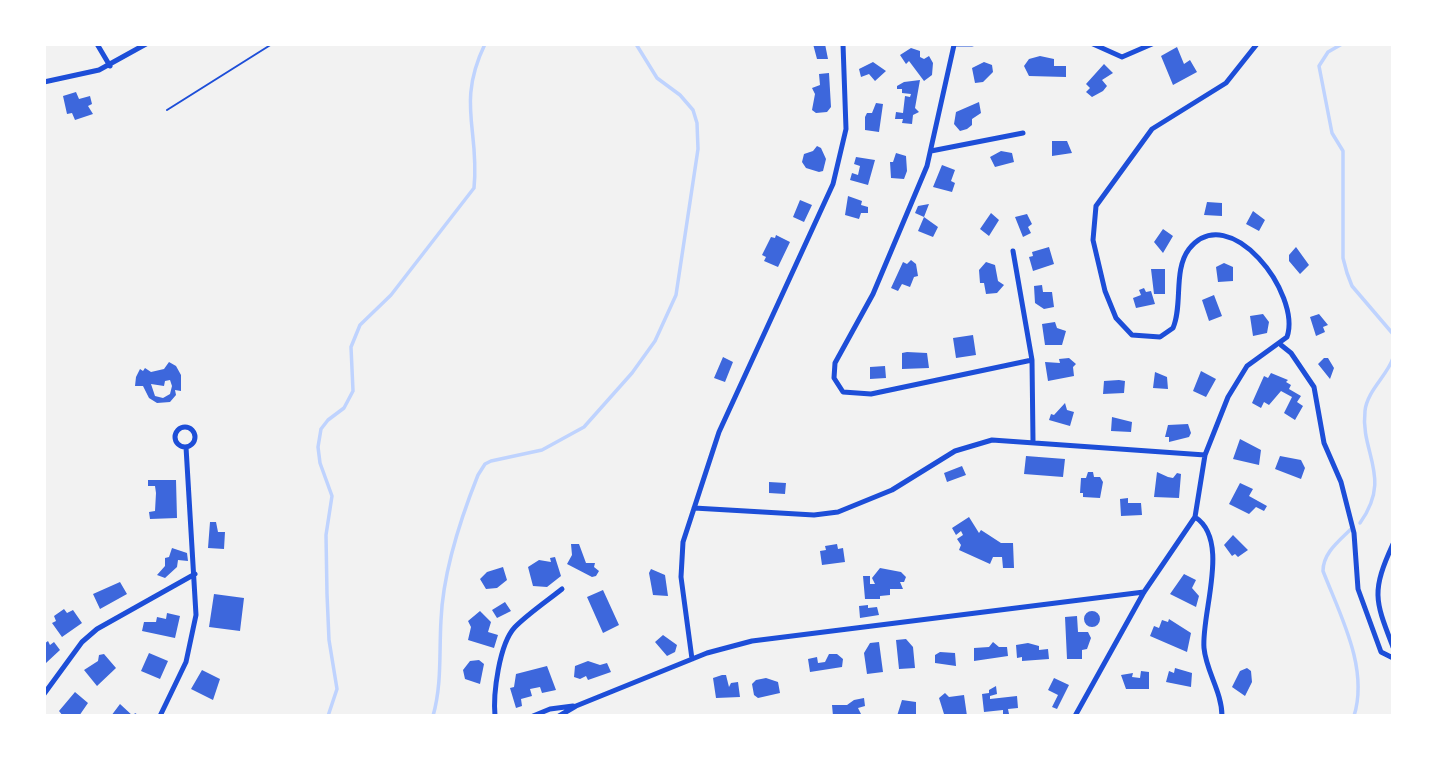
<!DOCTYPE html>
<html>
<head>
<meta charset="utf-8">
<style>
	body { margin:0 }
	#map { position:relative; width:1437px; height:760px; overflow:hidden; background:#f2f2f2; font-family:"Nunito Sans",sans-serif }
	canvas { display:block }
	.frame { position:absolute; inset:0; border:46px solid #fff; pointer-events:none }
</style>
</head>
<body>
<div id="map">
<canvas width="1437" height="760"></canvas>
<div class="frame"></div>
</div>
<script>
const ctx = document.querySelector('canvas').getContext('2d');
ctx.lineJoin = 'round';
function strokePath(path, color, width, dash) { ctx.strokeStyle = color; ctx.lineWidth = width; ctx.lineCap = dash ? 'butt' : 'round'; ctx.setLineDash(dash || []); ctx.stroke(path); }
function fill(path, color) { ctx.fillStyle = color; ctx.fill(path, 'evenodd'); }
strokePath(new Path2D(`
	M1342,44L1328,52L1319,66L1332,133L1343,151V258L1347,273L1352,286L1393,334
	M1360,523C1393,477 1360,453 1365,411C1367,391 1387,376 1393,358
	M1351,529C1339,541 1323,553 1323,571C1340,615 1369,668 1354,716
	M328,716L337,689L329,640L327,594L326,535L332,496L320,463L318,447L321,429L328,420L344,408L353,391L351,347L360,325L391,295L474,188C480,130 456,104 485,44
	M433,716C442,684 439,654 441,620C443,571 460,520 478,475L485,464L491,461L542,450L584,427L632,373L655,341L676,295L698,149L697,123L693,110L680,95L657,78L636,44`), '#bfd3fe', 3.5);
fill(new Path2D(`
	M813,44H825L828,59H817Z
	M1177,47L1184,64L1190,60L1197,72L1173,85L1161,56Z
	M911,48L920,51V57L924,59L929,56L933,63L932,75L924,81L909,61L906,64L900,55Z
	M1040,56L1054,59V66H1066V77L1029,76L1024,66L1029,59Z
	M873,62L886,71L875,81L869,74L861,77L859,69Z
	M984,62L992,65L993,72L983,82L975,83L972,68Z
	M1104,64L1113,73L1102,80L1107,86L1103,91L1092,97L1086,92L1090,88L1086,84Z
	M829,73L831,107L827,112L816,113L812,110L815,94L812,88L820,85L819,74Z
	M920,80L915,108L919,112L913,115L912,124L902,123L903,119H895L896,112L903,113L905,96L910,97L911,94L902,93V89H897V86L904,82Z
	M76,92L79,99L90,96L92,104L88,106L93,114L75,120L72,113L67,114L63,96Z
	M979,102L981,113L972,119V125L967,129L960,131L954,124L956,112Z
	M876,103L883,104L879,132L865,130V117L867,113H872Z
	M1052,141H1067L1072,153L1052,156Z
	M817,146L821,148L826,159L823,171L819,172L806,168L802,162L804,154L813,151Z
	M1001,151L1012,153L1014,162L995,167L990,157Z
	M896,153L906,156L907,171L904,179L891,178L890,162H893Z
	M856,157L875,160L868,185L850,180L852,173L858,175L860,166L854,164Z
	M942,165L955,170L951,181L955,183L952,192L933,187Z
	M848,196L862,201L861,205L868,207V213H861L859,219L845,215Z
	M800,200L812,205L804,222L793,217Z
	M1207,202L1222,203V216L1204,215Z
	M929,204L924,217L938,227L933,237L918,231L924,217L915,213L918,206Z
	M1253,211L1265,220L1259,231L1246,224Z
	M991,213L999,220L989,236L980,229Z
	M1027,214L1032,224L1028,227L1031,233L1023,237L1015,217Z
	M1163,229L1173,236L1163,253L1154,242Z
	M776,235L790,242L778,267L764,261L766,257L762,255L771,237L775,238Z
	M1049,247L1054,264L1033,271L1029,257L1033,256L1032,252Z
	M1296,247L1309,265L1300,274L1289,261V255Z
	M911,260L916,264L918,276L914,277L910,287L902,284L898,291L891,288L903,262L907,264Z
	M986,262L995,265L998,281L1004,285L997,293L986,294L984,283H980L979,270Z
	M1224,263L1233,267V281L1218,282L1216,267Z
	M1151,269H1165V294H1154Z
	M1042,285L1043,292H1052L1054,307L1044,309L1035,303L1034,286Z
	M1144,288L1146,292L1151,291L1155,304L1136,308L1133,298L1141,295L1139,290Z
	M1214,295L1222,316L1209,321L1202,300Z
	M1263,314L1269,322L1267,333L1253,336L1250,316Z
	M1319,314L1328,325L1323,327L1325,332L1316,336L1310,317Z
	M1055,322L1057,328L1066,331L1062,345H1045L1042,324Z
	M973,335L976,355L956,358L953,338Z
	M907,352L927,353L929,368L902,369V353Z
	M723,357L733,362L725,382L714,378Z
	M1069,358L1076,364L1073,367L1074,376L1048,381L1045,362L1060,363L1059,359Z
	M1324,358H1328L1334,368L1330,379L1318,364Z
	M169,362L176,366L181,375V391L175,390L176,395L170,402L157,403L149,398L143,386H135L136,377L140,369L143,371L145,368L151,372L164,369ZM170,380L172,386L170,394L163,398L155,396L151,384L164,386L165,381Z
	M885,366L886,378L870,379V367Z
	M1201,371L1216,379L1206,397L1193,391Z
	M1155,372L1167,377L1168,389L1153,388Z
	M1271,373L1288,380L1286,382L1291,385L1289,389L1301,396L1297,402L1303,406L1295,420L1284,413L1292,397L1281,391L1269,405L1264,402L1261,408L1252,403L1264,376L1268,378Z
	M1119,380L1125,381L1124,393L1103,394L1104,381Z
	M1065,403L1067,410L1074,412L1070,426L1049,420L1051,414L1054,415Z
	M1112,417L1132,422L1131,432L1111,431Z
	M1188,424L1191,433L1189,437L1169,442V437H1165L1168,425Z
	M1240,439L1261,450L1259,465L1233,459Z
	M1026,456L1065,459L1063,477L1024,474Z
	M1280,456L1301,460L1305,468L1301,479L1275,469Z
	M962,466L966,475L947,482L944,473Z
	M1088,472H1093L1094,477H1100L1103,482L1100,498L1083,497V493H1080L1081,478H1086Z
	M1157,472L1168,477L1173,478L1177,473L1181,474L1179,498L1154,497Z
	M148,480H176L177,518L150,519L149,512L155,511L156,493L155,486H148Z
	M769,482L786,483L785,494L769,493Z
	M1240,483L1253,489L1249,496L1267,506L1264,511L1256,507L1249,514L1229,504Z
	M1128,498V503H1141L1142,515L1121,516L1120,499Z
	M969,517L979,533L981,530L1001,543H1013L1014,568H1003L1002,557H993L990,564L959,550L961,545L957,539L963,535L961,531L956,535L952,528Z
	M210,522H216L218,532H225L224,549L208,548Z
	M1233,535L1248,550L1238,557L1235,554L1232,556L1224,545Z
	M571,544H579L586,563H595L594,567L599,571L596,576L592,577L567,564L572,555Z
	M837,544L838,549L843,548L845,562L822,565L820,551L826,550L825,546Z
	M172,548L187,553L188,561L178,560L177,567L165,578L157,575L165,566V558L169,557Z
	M555,557L561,576L547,587L533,586L528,567L539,560L551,562L550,558Z
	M503,567L507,580L497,588L486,589L480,579L487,572Z
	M880,568L901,572L906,577L904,582H900L903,589H890V595L880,596V599H865L863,576H870V584H875L872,578Z
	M651,569L665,575L668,596L653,595L649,573Z
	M1184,574L1196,580L1192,588L1199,596L1196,607L1170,594Z
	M120,582L127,594L100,609L93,594Z
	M603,590L619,625L603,633L587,597Z
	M214,594L244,598L240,631L209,627Z
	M505,602L511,611L497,618L492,610Z
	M868,605V608L877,607L879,615L860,618L859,606Z
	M64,609L67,613L73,610L82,623L62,637L52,623L56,621L54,616Z
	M480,611L491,622L488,632L498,635L494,648L468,640L471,627L468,621Z
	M1084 619a8 8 0 1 1 16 0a8 8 0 1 1-16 0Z
	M167,613L180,616L175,638L142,631L144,622H156L157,617L166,619Z
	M1077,616L1078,632H1088L1091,638L1087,649L1082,650V659H1067L1065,617Z
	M1169,619L1191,633L1187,652L1150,636L1154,626L1159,628L1162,620L1168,622Z
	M663,635L677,645L675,652L667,656L655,642Z
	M906,639L913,647L915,668L899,669L896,640Z
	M48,641L50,645L54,642L60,650L46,663L44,644Z
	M879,642L883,672L867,674L864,653L870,643Z
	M993,642L999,647H1007L1008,656L974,661V648L989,647Z
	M1028,643L1039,646V650L1048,649L1049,659L1022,661V657L1017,658L1016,645Z
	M940,652L955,653L956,666L935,663V655Z
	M149,653L168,661L160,679L141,671Z
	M104,654L116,668L97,686L84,670L98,661L99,655Z
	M829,654H837L843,659L842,667L810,672L808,659L817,657L818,663L825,662Z
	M479,660L484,664L480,684L465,679L463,670L470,661Z
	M588,661L600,665L607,663L611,672L588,680L586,676L580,679L574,677L575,666Z
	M547,666L556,690L542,693L540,687L530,689L532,696L521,699L522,706L516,708L510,688L514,687L516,674Z
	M1175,668L1192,673L1191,687L1166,682L1169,671L1174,673Z
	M1247,668L1251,671L1252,682L1245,696L1232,687L1240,671Z
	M202,670L220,679L213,700L191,689Z
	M1141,671L1149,672V689H1126L1121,675L1133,673L1132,677L1140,678Z
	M722,675H726L729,687L731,683L738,682L740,697L716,698L713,678Z
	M766,678L778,682L780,693L758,698L754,695L752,684L756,680Z
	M1054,678L1069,685L1057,709L1052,707L1058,695L1048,690Z
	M996,686L997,694L990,696V699L1017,696L1018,708L1008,709L1009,714H1003V710L984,712L982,694L989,693V690Z
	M75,692L88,703L79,716H63L59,711Z
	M945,693L949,697L964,695L967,716L944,714L939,698Z
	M864,698L865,706L858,708L862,716H833L832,705H847L854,700Z
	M902,700L916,702V716H897Z
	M120,704L133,716L135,713L140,716H111Z`), '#3d67dc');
strokePath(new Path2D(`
	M167,110L272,44`), '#1d4ed8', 2);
strokePath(new Path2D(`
	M97,44L110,66
	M954,44H972
	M1093,44L1122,57L1152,44
	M954,45L927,166L873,294L835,363L834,378L843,392L871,394L1032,360L1033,441
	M44,82L99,70L146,44
	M931,151L1023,133
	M1013,251L1032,360
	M1281,345L1291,353L1314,387L1324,443L1341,482L1354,533L1358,589L1381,652L1393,658
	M175 437a10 10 0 1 1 20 0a10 10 0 1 1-20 0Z
	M694,508L814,515L838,512L892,490L955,451L992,440L1205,455
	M1195,517C1231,540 1201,613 1204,648C1206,671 1222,692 1222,716
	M1393,544C1371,592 1375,600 1393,647
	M692,659L681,577L683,542L719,432L833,184L846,129L843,44
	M44,694L82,642L97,629L195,574
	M160,716L186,662L196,615L186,447
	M495,716C493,694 499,644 515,627C529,613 547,601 562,589
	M533,716L550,709L573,706
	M559,716L576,706L707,653L752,641L1144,592
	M1075,716L1144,592L1195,517L1205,455L1228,397L1247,366L1287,337C1302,294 1229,199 1189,249C1173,270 1183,305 1173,328L1160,337L1132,335L1116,318L1105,291L1093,240L1096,206L1152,129L1226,83L1257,44`), '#1d4ed8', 5);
</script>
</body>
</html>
